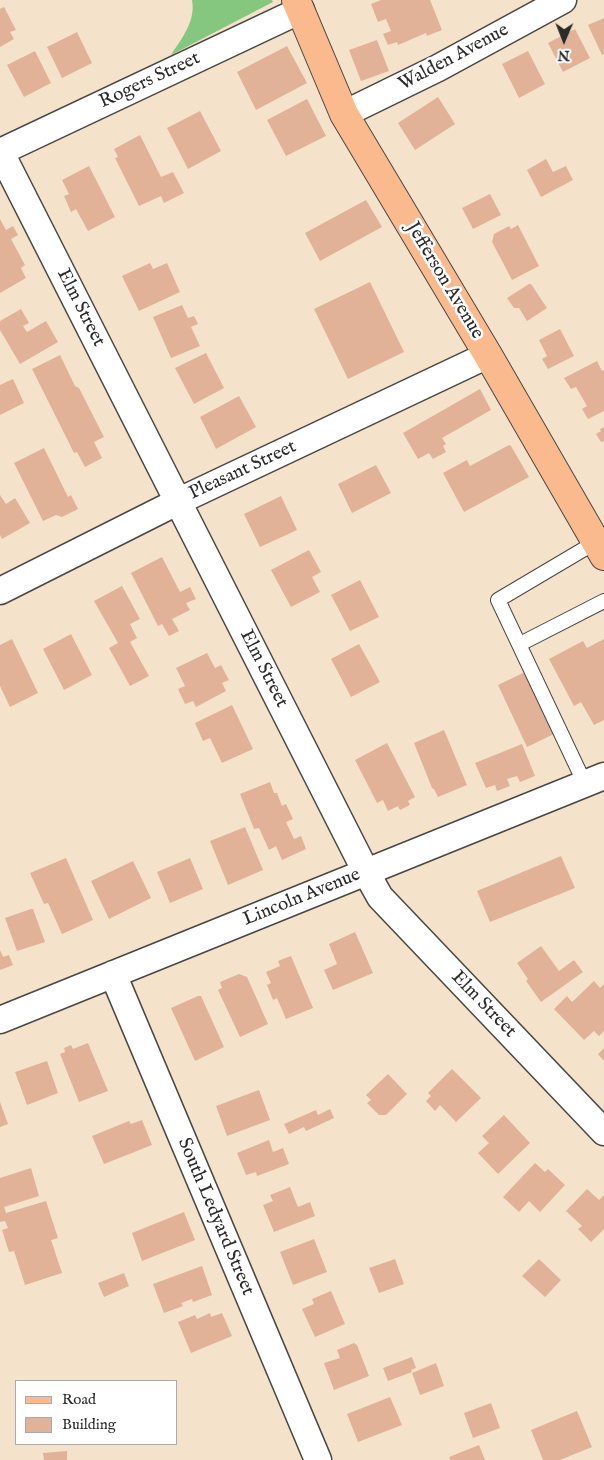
<!DOCTYPE html>
<html>
<head>
<meta charset="utf-8">
<style>
	body { margin:0 }
	#map { position:relative; width:604px; height:1460px; overflow:hidden; background:#f4e3ca; font-family:"IM FELL English",serif }
	canvas { display:block }
	.legend { position:absolute; left:15px; top:1380px; width:162px; height:65px; box-sizing:border-box; background:#fff; border:1px solid #aaa; margin:0; padding:6px 9px; list-style:none; font-size:15px; color:#2b2b2b }
	.legend li { display:flex; align-items:center; gap:10px; height:25px }
	.legend b { width:25px; border:1px solid #aaa }
	.north { position:absolute; left:539px; top:15px; width:50px; height:50px; -webkit-text-stroke:4px #fff; paint-order:stroke; rotate:181deg; font-size:14px; font-weight:700; line-height:20px; text-align:center; color:#2b2b2b }
	.north::after { content:''; display:block; margin:auto; width:18px; height:22px; background:#2b2b2b; clip-path:polygon(50% 0,100% 100%,50% 72%,0 100%) }
</style>
</head>
<body>
<div id="map">
<canvas width="604" height="1460"></canvas>
<ul class="legend">
<li><b style="height:6px;background:#fbba8d"></b>Road</li>
<li><b style="height:14px;background:#e1b298"></b>Building</li>
</ul>
<div class="north">N</div>
</div>
<script>
const ctx = document.querySelector('canvas').getContext('2d');
ctx.lineJoin = 'round';
function fill(path, color) { ctx.fillStyle = color; ctx.fill(path, 'evenodd'); }
function strokePath(path, color, width, dash) { ctx.strokeStyle = color; ctx.lineWidth = width; ctx.lineCap = dash ? 'butt' : 'round'; ctx.setLineDash(dash || []); ctx.stroke(path); }
function label(font, color, halo, rows, align = 'center') {
  ctx.font = font + ' "IM FELL English",serif'; ctx.lineWidth = 5; ctx.setLineDash([]); ctx.textBaseline = 'middle'; ctx.strokeStyle = halo; ctx.fillStyle = color; for (const [text, x, y, turn = 0] of rows) {
    ctx.save(); ctx.translate(x, y); ctx.rotate((+turn || 0) * Math.PI / 180); ctx.textAlign = isNaN(turn) ? turn : align; if (halo) ctx.strokeText(text, 0, 0); ctx.fillText(text, 0, 0); ctx.restore();
  }
}
fill(new Path2D(`
	M192,0H272L273,2L171,55C182,38 196,21 192,0Z`), '#86c77f');
fill(new Path2D(`
	M381,0H430L442,30L427,36L426,33L398,45L397,42L388,45L383,34L391,31L386,19L378,22L371,4Z
	M4,7L16,30L10,32L14,39L0,47V9Z
	M604,18V54L602,55L588,25Z
	M575,29L590,58L563,72L548,43Z
	M77,32L92,63L62,78L47,47Z
	M377,40L389,71L361,81L349,50Z
	M287,46L307,83L256,110L237,72Z
	M35,51L51,83L24,97L7,65Z
	M528,51L545,84L519,98L502,64Z
	M438,97L455,124L415,150L398,123Z
	M307,99L326,136L286,156L267,120Z
	M200,111L221,151L188,169L167,128Z
	M140,135L161,177L173,172L184,193L164,203L161,196L139,206L115,158L118,157L114,149Z
	M546,159L553,172L566,166L573,180L541,197L527,170Z
	M89,166L115,217L88,231L76,209L71,212L64,196L69,194L62,180Z
	M490,194L501,215L473,229L462,208Z
	M366,200L382,227L320,261L305,233Z
	M0,219L6,230L13,226L18,235L11,239L25,265L21,268L26,278L0,293Z
	M518,225L539,266L512,280L492,242L494,234L509,226L511,229Z
	M150,263L153,269L167,263L180,292L139,311L122,276Z
	M370,282L404,352L348,379L314,309Z
	M529,284H531L547,308L527,321L519,308H514L507,298Z
	M182,305L188,318L194,316L198,324L191,327L200,346L171,358L153,317Z
	M21,309L29,323L23,326L27,332L46,321L58,342L20,364L0,330V321Z
	M560,329L574,356L548,369L542,359L547,356L539,340Z
	M206,353L224,388L194,404L175,368Z
	M60,355L75,386L79,388L104,437L94,442L102,458L85,467L77,452L74,453L32,369Z
	M597,361L602,371L604,370V411L588,419L582,409L587,406L576,387L571,389L564,378Z
	M13,379L24,403L0,415V385Z
	M480,389L491,410L442,438L446,444L443,446L446,452L433,459L429,453L418,459L403,433Z
	M239,396L256,427L216,449L200,417Z
	M604,427V441L601,442L596,434L601,431L600,429Z
	M509,445L511,446L529,477L464,512L443,473L467,460L470,466Z
	M44,448L68,497L71,495L78,509L62,517L56,515L43,521L14,463Z
	M376,465L391,493L352,513L338,484Z
	M0,495L6,504L15,498L30,523L2,539L0,535Z
	M281,496L297,530L260,547L244,514Z
	M309,550L321,572L312,577L320,592L291,607L271,570Z
	M162,557L180,592L190,587L196,599L186,603L190,610L172,619L179,631L169,636L162,624L158,626L131,573Z
	M360,580L379,617L350,631L331,595Z
	M122,586L140,619L130,624L137,638L130,642L149,676L130,686L109,648L118,643L94,601Z
	M71,634L92,675L64,690L43,649Z
	M12,639L38,693L10,707L0,686V645Z
	M604,639V720L594,725L581,702L574,706L549,659L583,641L587,648Z
	M359,644L380,682L351,697L331,659Z
	M207,653L215,668L221,665L229,680L222,683L226,691L196,707L193,701L185,704L178,689L185,686L176,668Z
	M525,672L554,734L527,747L498,685Z
	M232,705L253,749L222,763L210,738L203,741L195,723Z
	M444,730L467,785L438,797L434,789L432,788L414,743Z
	M387,743L415,797L408,801L410,805L400,810L398,806L388,811L383,800L377,803L355,760Z
	M522,744L535,776L520,782L517,776L507,779L510,786L497,791L495,785L486,788L475,763Z
	M270,782L274,793H277L282,806L286,804L293,819L286,822L294,839L301,836L306,849L282,860L276,846L269,850L259,828L254,829L240,794Z
	M245,827L263,870L228,885L210,841Z
	M561,856L575,888L490,922L477,891Z
	M66,858L93,920L62,934L48,903L44,904L30,873Z
	M190,858L203,889L170,903L157,872Z
	M133,861L151,898L109,919L91,881Z
	M31,909H33L45,942L17,951L5,918Z
	M355,932L373,973L333,990L324,970L337,964L329,944Z
	M541,946L559,971L574,960L583,972L541,1002L526,981L528,979L517,963Z
	M0,950L3,957L9,955L13,965L0,970Z
	M291,956L313,1008L286,1019L277,998L273,1000L267,985L271,983L266,972L280,966L278,961Z
	M239,974L247,977L268,1024L240,1037L218,990L222,988L220,982Z
	M594,981L600,988L604,984V1031L599,1036L594,1031L584,1040L554,1009L567,996L572,1002Z
	M198,996H201L224,1047L195,1061L171,1008Z
	M88,1043L108,1091L79,1102L60,1054L65,1052L64,1048L71,1045L73,1049Z
	M604,1048V1061L598,1054Z
	M47,1061L58,1093L27,1105L15,1072Z
	M452,1069L481,1098L456,1122L440,1105L435,1111L426,1101L431,1096L428,1093Z
	M388,1074L407,1094L386,1115H379L367,1103L371,1100L366,1095Z
	M259,1090L270,1120L227,1136L216,1106Z
	M0,1102L8,1124L0,1127Z
	M330,1109L334,1118L306,1131L304,1127L289,1134L284,1124L316,1110L318,1115Z
	M504,1115L530,1143L498,1174L478,1153L489,1143L482,1136Z
	M142,1120L152,1145L104,1164L92,1136L129,1121L131,1124Z
	M269,1140L273,1152L283,1148L289,1164L257,1176L256,1172L246,1175L237,1153Z
	M535,1163L545,1172L548,1169L565,1185L540,1212L529,1201L519,1212L503,1197Z
	M31,1168L39,1196L4,1207L6,1213L46,1201L58,1238L51,1240L62,1273L25,1285L14,1251L9,1252L2,1230L8,1228L5,1221L0,1222V1178Z
	M290,1187L298,1207L310,1202L315,1216L274,1232L263,1205L273,1201L270,1195Z
	M587,1189L599,1200L604,1195V1229L591,1242L578,1229L582,1226L566,1211Z
	M184,1212L195,1240L142,1261L132,1233Z
	M314,1239L327,1272L293,1285L280,1252Z
	M395,1259L404,1284L379,1293L369,1268Z
	M539,1259L561,1280L545,1297L522,1276Z
	M202,1266L212,1295L193,1302L192,1299L181,1303L183,1306L164,1313L153,1284Z
	M124,1273L129,1286L104,1297L98,1283Z
	M331,1291L345,1324L315,1337L302,1309L314,1304L312,1299Z
	M210,1313L211,1317L222,1313L232,1336L191,1353L178,1322L195,1315L197,1319Z
	M354,1343L357,1345L369,1376L334,1390L324,1363L340,1358L337,1350Z
	M412,1357L416,1368L411,1370L412,1372L388,1381L383,1368Z
	M436,1363L444,1386L420,1395L412,1373Z
	M390,1397L402,1425L358,1442L347,1414Z
	M491,1403L500,1428L473,1438L464,1413Z
	M577,1411L592,1447L560,1460H543L531,1430Z
	M479,1445L485,1460H450L449,1457Z
	M67,1451V1460H44L43,1453Z`), '#e1b298');
const service = new Path2D(`
	M520,644L604,601
	M585,784L498,600L596,542`);
const minor = new Path2D(`
	M344,114L438,68L563,0
	M0,151L366,872L380,897L604,1132
	M0,152L301,10
	M0,591L179,501L488,355
	M113,974L318,1460
	M0,1020L604,776`);
const primary = new Path2D(`
	M296,0L344,114L488,355L604,556`);
strokePath(service, '#494743', 16);
strokePath(minor, '#494743', 29);
strokePath(primary, '#494743', 30);
strokePath(service, '#fff', 14);
strokePath(minor, '#fff', 26);
strokePath(primary, '#fbba8d', 28);
label('19px', '#2b2b2b', '#fff', [
	["Walden Avenue",454,58,-28],
	["Rogers Street",150,81,-25],
	["Jefferson Avenue",444,281,59],
	["Elm Street",80,308,63],
	["Pleasant Street",243,471,-25],
	["Elm Street",263,669,63],
	["Lincoln Avenue",302,898,-22],
	["Elm Street",483,1005,46],
	["South Ledyard Street",215,1217,67]
]);
</script>
</body>
</html>
